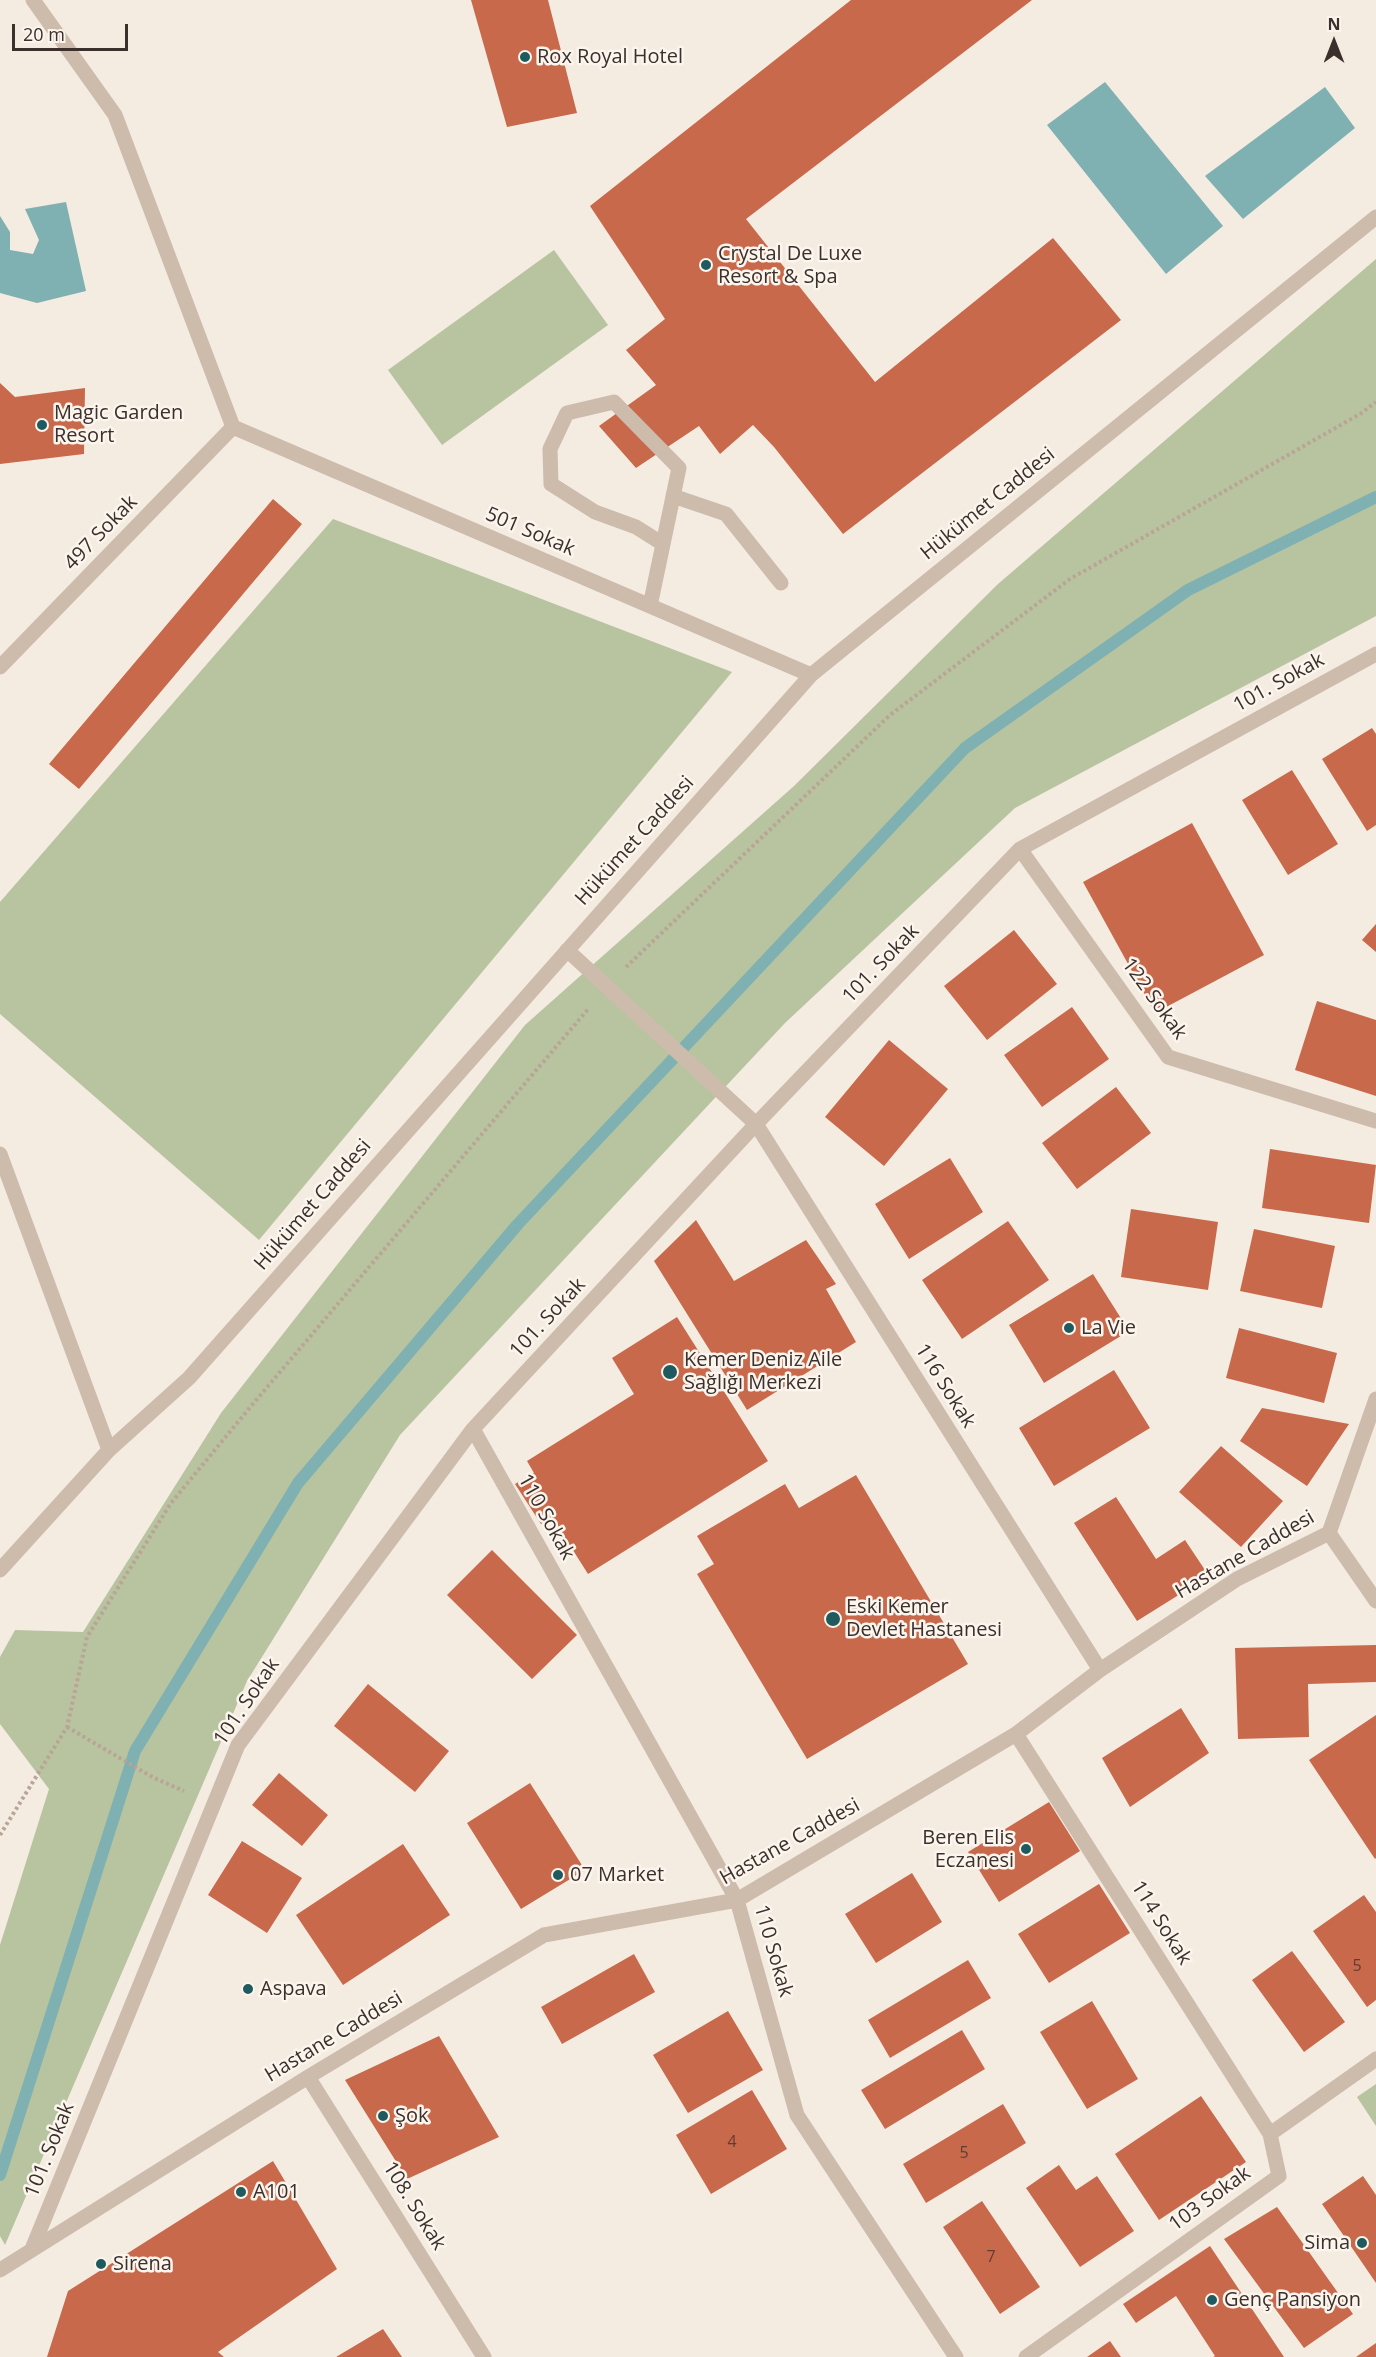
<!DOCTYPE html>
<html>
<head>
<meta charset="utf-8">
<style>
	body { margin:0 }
	#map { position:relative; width:1376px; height:2357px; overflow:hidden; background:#f4ebe1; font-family:"Open Sans",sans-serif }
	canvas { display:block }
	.north { position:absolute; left:1304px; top:12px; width:60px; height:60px; -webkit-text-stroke:4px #fbf5ee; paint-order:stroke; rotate:0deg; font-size:16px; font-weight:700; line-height:24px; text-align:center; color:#3b302b }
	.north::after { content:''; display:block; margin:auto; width:21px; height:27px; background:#3b302b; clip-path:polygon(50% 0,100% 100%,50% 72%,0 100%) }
	.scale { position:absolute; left:12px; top:24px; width:116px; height:27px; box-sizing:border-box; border:3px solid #3b302b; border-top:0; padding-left:8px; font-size:18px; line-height:21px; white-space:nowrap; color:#3b302b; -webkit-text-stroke:4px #fbf5ee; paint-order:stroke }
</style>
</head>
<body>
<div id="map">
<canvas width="1376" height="2357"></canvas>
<div class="north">N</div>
<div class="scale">20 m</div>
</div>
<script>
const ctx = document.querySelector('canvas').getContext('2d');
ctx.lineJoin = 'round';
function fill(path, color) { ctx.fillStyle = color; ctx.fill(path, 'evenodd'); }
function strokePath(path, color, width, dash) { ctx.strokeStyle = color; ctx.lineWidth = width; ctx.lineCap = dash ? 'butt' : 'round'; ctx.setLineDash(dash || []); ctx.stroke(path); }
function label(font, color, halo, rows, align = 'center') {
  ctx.font = font + ' "Open Sans",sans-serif'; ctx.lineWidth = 5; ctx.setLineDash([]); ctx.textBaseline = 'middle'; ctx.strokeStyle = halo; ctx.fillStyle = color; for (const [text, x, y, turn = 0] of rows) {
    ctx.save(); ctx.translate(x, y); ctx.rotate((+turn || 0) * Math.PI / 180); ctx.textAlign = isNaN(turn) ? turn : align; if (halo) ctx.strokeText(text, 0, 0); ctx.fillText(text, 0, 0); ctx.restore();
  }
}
fill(new Path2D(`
	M554,250L608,325L442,445L388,370Z
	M1376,259V616L1015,808L785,1023L400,1435L247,1681L5,2245L0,2236V1945L49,1789L0,1724V1657L15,1630L83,1632L221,1413L525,1025L794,786L998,584Z
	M333,519L732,672L259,1240L0,1014V902Z
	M1376,2084V2126L1357,2097Z`), '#b8c4a0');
fill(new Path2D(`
	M1105,82L1223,226L1166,274L1047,125Z
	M1325,87L1355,128L1243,219L1205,176Z
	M66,202L86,291L37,303L0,293V216L10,232V250L33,254L39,240L25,209Z`), '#7fb0b2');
strokePath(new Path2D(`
	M0,2175L135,1751L298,1483L518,1224L965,748L1188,590L1376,497`), '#7fb0b2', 12);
fill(new Path2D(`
	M471,0H548L577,113L507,127Z
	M851,0H1032L746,219L875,382L1053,238L1121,320L843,534L774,447L753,425L720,454L699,426L636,468L599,426L656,385L626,350L665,319L590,206Z
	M0,383L15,397L85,388L84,454L0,464Z
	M273,499L302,524L79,789L49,764Z
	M1372,728L1376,734V825L1367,831L1322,759Z
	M1292,770L1338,844L1288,875L1242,800Z
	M1192,823L1264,955L1155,1013L1083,882Z
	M1376,924V952L1362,940Z
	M1014,930L1057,984L987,1040L944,986Z
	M1317,1001L1376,1020V1096L1295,1070Z
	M1072,1007L1109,1059L1042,1107L1004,1055Z
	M889,1040L948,1089L884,1166L825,1117Z
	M1116,1087L1151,1133L1077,1189L1042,1143Z
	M1270,1149L1376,1165L1369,1223L1262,1208Z
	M950,1158L983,1212L909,1259L875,1204Z
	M1131,1209L1218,1222L1208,1290L1121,1277Z
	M696,1220L734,1281L806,1240L836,1284L826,1289L856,1342L747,1410L654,1261Z
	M1008,1221L1049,1280L962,1339L922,1280Z
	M1254,1229L1335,1246L1322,1308L1240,1291Z
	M1093,1274L1129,1331L1044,1383L1009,1325Z
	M677,1317L768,1461L588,1574L552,1517L541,1524L515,1484L534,1473L527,1461L634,1394L612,1358Z
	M1239,1328L1337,1353L1324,1403L1226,1378Z
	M1114,1370L1150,1428L1054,1486L1019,1428Z
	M1262,1408L1349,1424L1307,1486L1240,1441Z
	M1221,1446L1283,1501L1241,1547L1179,1492Z
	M856,1475L968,1664L807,1759L697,1574L714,1564L697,1536L785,1484L799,1508Z
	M1116,1497L1156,1559L1185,1540L1209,1576L1137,1621L1074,1523Z
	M492,1550L577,1635L532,1679L447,1595Z
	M1376,1645V1682L1308,1684L1309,1737L1238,1739L1235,1648Z
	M368,1684L449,1751L415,1792L334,1726Z
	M1181,1708L1209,1753L1130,1807L1102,1758Z
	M1376,1715V1858L1375,1859L1309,1760Z
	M279,1773L328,1815L302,1846L252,1805Z
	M530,1783L585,1870L521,1909L467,1823Z
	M1049,1802L1080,1851L999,1902L968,1852Z
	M242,1841L302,1878L267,1933L208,1895Z
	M403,1844L450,1915L343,1985L296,1915Z
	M912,1873L942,1922L876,1963L845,1914Z
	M1099,1884L1130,1933L1049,1983L1018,1934Z
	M1364,1895L1376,1912V2000L1367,2007L1313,1931Z
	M1292,1951L1345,2022L1304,2052L1252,1980Z
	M634,1954L655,1992L562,2044L541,2007Z
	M968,1960L991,1998L890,2058L868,2020Z
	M1092,2001L1138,2079L1087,2109L1040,2032Z
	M728,2011L763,2070L688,2113L653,2055Z
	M962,2030L985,2069L885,2129L861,2090Z
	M439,2036L499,2137L407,2179L345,2080Z
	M752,2090L787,2149L711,2194L676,2135Z
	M1201,2096L1246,2162L1159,2220L1115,2154Z
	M1003,2104L1026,2143L926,2203L903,2164Z
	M273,2161L337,2269L218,2352L224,2357H47L68,2291Z
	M1059,2165L1076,2190L1097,2176L1134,2231L1080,2267L1026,2188Z
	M1363,2176L1376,2195V2283L1322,2204Z
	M982,2201L1040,2287L1000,2314L943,2227Z
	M1277,2207L1353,2314L1304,2348L1224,2239Z
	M1210,2246L1284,2357H1213L1215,2356L1176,2296L1136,2323L1123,2304Z
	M383,2329L402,2357H336Z
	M1110,2341L1121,2357H1087Z
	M1376,2343V2357H1356Z`), '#c8694b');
strokePath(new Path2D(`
	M626,967L890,715L1070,579L1360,414L1376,402
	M67,1727L154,1778L184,1791
	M0,1835L67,1727L87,1637L171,1503L252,1405L589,1008`), '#b9a596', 4, [3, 3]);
strokePath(new Path2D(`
	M33,0L115,115L233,427
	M233,427L811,675
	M673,496L726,514L781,583
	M650,606L679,468L614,402L567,413L550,449L551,484L595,512L636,527L663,544
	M0,667L233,427
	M1020,849L1168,1057L1376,1121
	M567,950L756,1124L1100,1670
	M0,1154L109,1450
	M473,1429L737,1900L797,2115L956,2357
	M1329,1533L1376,1601
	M0,1570L109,1450L189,1378L811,675L1376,217
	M1016,1734L1270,2134
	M308,2077L484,2357
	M32,2249L238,1745L473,1429L756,1124L1020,849L1376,654
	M0,2270L308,2077L544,1935L737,1900L1016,1734L1100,1670L1237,1579L1329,1533L1376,1399
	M1026,2357L1279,2176L1270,2134L1376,2059`), '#cdbbac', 15);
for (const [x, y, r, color] of [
	[525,57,6,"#1f5a5e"],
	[706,265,6,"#1f5a5e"],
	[42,425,6,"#1f5a5e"],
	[1069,1328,6,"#1f5a5e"],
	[670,1372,8,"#1f5a5e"],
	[833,1619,8,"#1f5a5e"],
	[1026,1849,6,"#1f5a5e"],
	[558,1875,6,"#1f5a5e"],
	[248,1989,6,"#1f5a5e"],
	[383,2116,6,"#1f5a5e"],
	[241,2192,6,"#1f5a5e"],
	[1362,2243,6,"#1f5a5e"],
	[101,2264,6,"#1f5a5e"],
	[1212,2300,6,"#1f5a5e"]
]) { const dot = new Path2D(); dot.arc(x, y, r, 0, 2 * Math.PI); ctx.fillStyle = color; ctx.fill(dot); strokePath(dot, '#fbf5ee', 2); }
label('16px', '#5e3e33', null, [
	["5",1357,1966],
	["4",732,2142],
	["5",964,2153],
	["7",991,2257]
]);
label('20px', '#3b302b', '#fbf5ee', [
	["Rox Royal Hotel",537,57],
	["Crystal De Luxe",718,254],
	["Resort & Spa",718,277],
	["Magic Garden",54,413],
	["Resort",54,436],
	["La Vie",1081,1328],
	["Kemer Deniz Aile",684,1360],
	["Sağlığı Merkezi",684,1383],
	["Eski Kemer",846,1607],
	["Devlet Hastanesi",846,1630],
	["Beren Elis",1014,1838,"right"],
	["Eczanesi",1014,1861,"right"],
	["07 Market",570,1875],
	["Aspava",260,1989],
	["Şok",395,2116],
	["A101",253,2192],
	["Sima",1350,2243,"right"],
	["Sirena",113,2264],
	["Genç Pansiyon",1224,2300]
], 'left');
label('20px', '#3b302b', '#fbf5ee', [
	["Hükümet Caddesi",988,504,-39],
	["501 Sokak",530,532,23],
	["497 Sokak",101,533,-46],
	["101. Sokak",1279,683,-29],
	["Hükümet Caddesi",635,841,-48],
	["101. Sokak",881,964,-46],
	["122 Sokak",1154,999,54],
	["Hükümet Caddesi",313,1205,-49],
	["101. Sokak",548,1318,-47],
	["116 Sokak",945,1386,58],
	["110 Sokak",546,1517,61],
	["Hastane Caddesi",1245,1555,-30],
	["101. Sokak",247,1702,-56],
	["Hastane Caddesi",790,1842,-29],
	["114 Sokak",1161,1923,58],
	["110 Sokak",773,1951,74],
	["Hastane Caddesi",334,2037,-31],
	["101. Sokak",50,2150,-68],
	["103 Sokak",1210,2199,-36],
	["108. Sokak",414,2206,58]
]);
</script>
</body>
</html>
